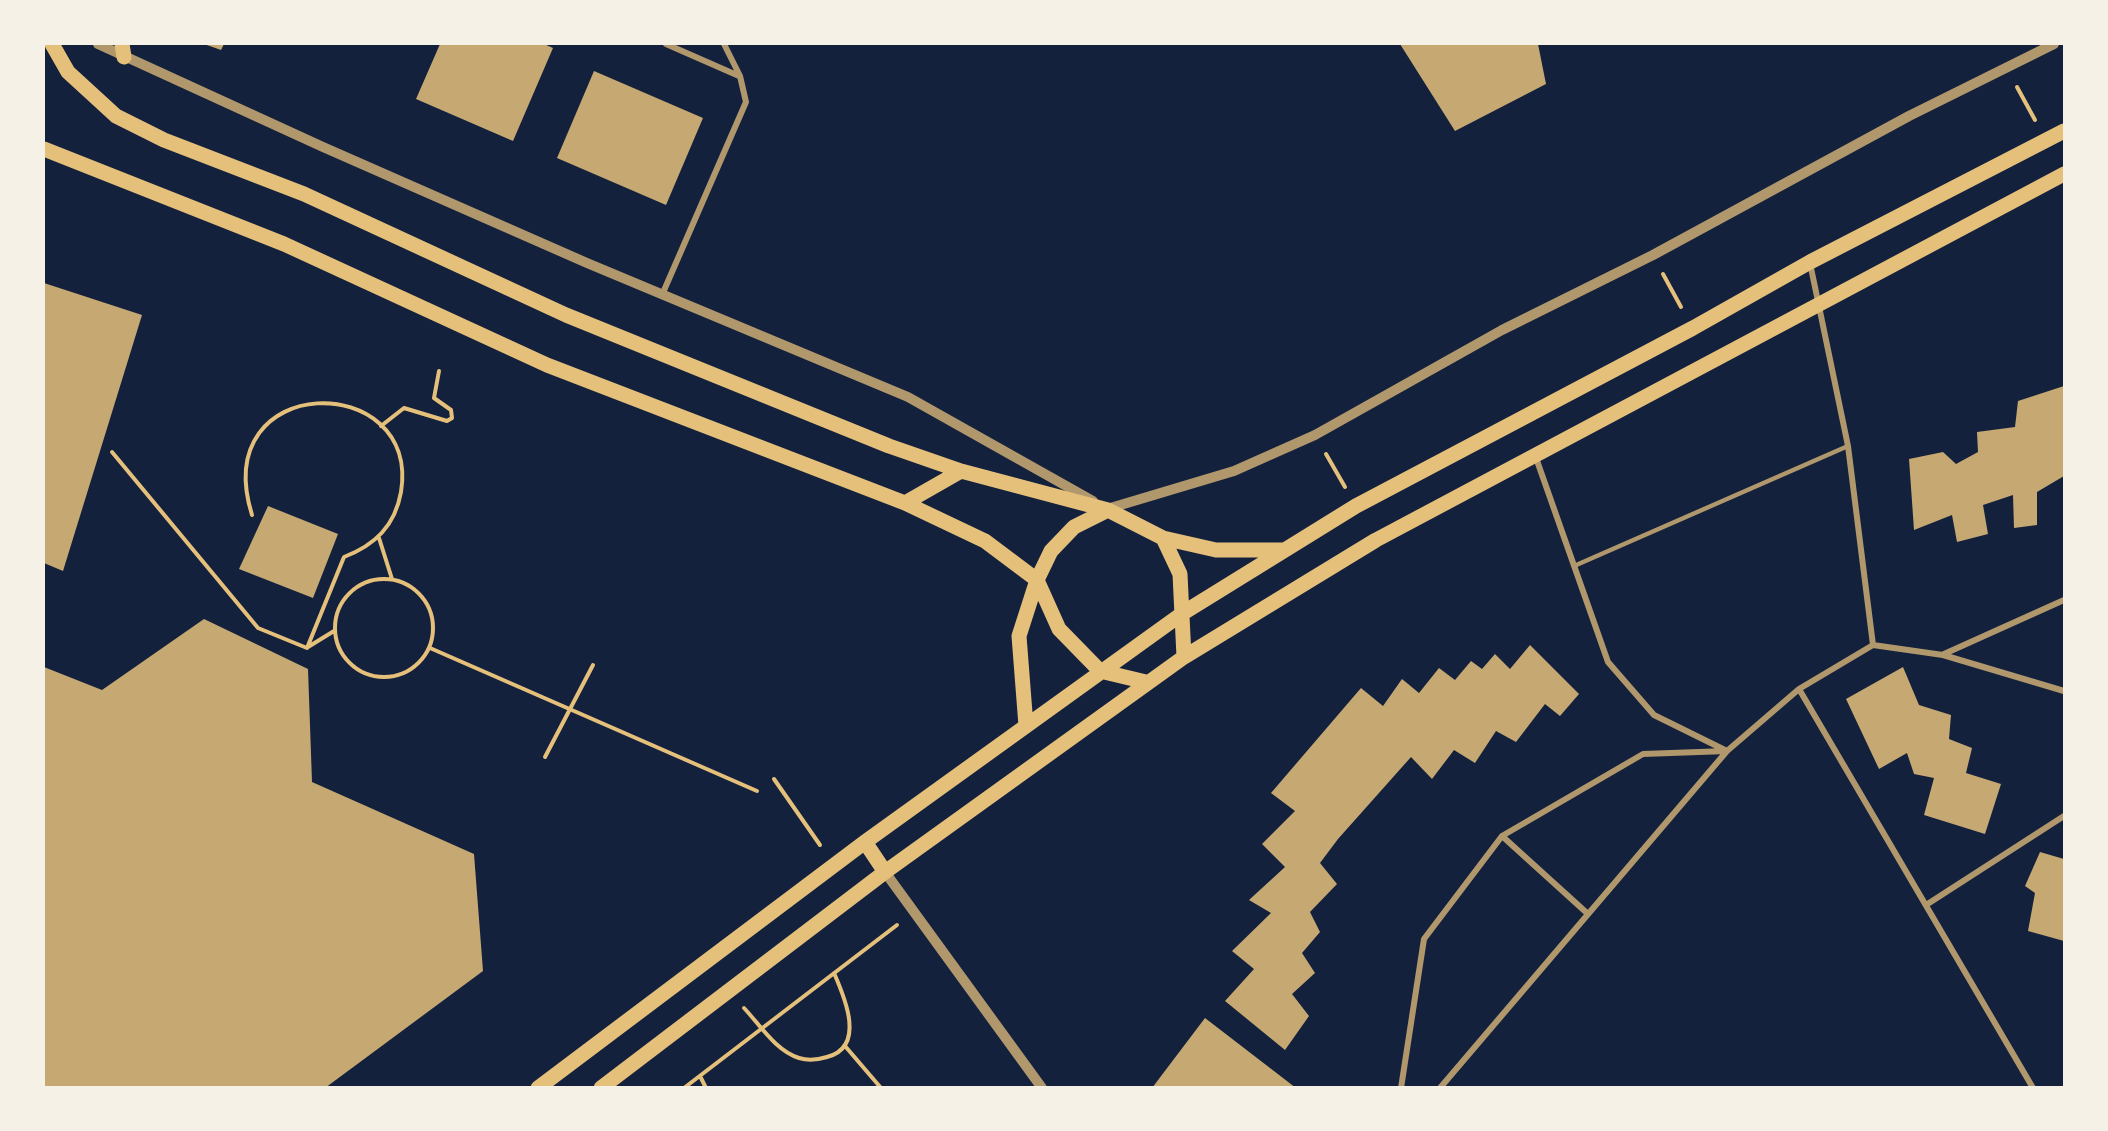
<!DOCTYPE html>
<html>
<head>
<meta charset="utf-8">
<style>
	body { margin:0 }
	#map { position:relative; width:2108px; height:1131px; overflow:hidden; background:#14213d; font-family:"Exo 2",sans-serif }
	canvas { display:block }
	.frame { position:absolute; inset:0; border:45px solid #f6f1e7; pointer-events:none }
</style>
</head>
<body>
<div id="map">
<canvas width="2108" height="1131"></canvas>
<div class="frame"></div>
</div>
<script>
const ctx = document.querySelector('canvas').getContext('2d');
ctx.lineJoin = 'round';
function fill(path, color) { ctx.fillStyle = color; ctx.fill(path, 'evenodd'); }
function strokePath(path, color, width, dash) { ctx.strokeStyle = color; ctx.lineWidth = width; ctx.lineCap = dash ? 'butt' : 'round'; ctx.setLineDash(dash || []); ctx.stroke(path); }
fill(new Path2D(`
	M204,44H224L221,50Z
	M440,44H544L553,48L513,141L416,99Z
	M1400,44H1538L1546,84L1455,131Z
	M594,71L703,118L666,205L557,158Z
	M44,283L142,315L63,571L44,563Z
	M2064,386V476L2037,492V525L2014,528L2013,495L1983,505L1988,534L1957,542L1952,515L1914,530L1909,459L1943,452L1956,464L1978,452L1977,432L2015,427L2018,401Z
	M268,506L338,534L313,598L239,569Z
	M204,619L308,669L312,782L474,854L483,971L325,1088H44V667L102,690Z
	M1530,645L1579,694L1560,716L1545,704L1516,742L1496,731L1475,763L1454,750L1432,779L1411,757L1338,839L1320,863L1337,884L1310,912L1320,932L1302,953L1315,973L1292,994L1309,1016L1285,1050L1225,1001L1254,969L1232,951L1271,913L1249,900L1285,867L1262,844L1295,811L1271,793L1361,688L1383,706L1402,679L1419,693L1439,668L1455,680L1471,661L1482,669L1495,654L1510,669Z
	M1903,667L1919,705L1951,715L1949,739L1972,748L1966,773L2001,784L1985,834L1924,815L1934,778L1914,774L1907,753L1879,769L1846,699Z
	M2040,852L2064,859V941L2028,931L2035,893L2025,886Z
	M1205,1018L1296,1088H1152Z`), '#c6a872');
strokePath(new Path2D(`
	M2017,87L2035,120
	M1663,274L1681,307
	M381,426L404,408L447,421L452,418L451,410L434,398L439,371
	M112,452L258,628L307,648
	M1326,454L1345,487
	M252,515C207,370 421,370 401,492C395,526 375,545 344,557L307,648
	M379,538L392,579
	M335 628a49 49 0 1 1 98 0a49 49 0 1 1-98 0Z
	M308,647L334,631
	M430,648L757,791
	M545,757L593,665
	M774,779L820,845
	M744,1008C760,1025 776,1051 799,1058C809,1061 817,1060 827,1057C866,1047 845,998 834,973
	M845,1046L881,1088
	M700,1076L706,1088
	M684,1088L897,925`), '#e5c07b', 4);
strokePath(new Path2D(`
	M1574,566L1848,446`), '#b1986c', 4.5);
strokePath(new Path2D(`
	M666,44L739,76
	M1810,263L1848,446L1873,645
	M662,295L746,102L740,76L724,44
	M1535,455L1608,662L1654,715L1727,751
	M1944,654L2064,600
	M1799,689L2033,1088
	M1502,836L1588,914
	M1926,905L2064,816
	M1401,1088L1424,939L1502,836L1643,754L1727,751
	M1440,1088L1727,751L1799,689L1873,645L1943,655L2064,691`), '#b1986c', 6);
strokePath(new Path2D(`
	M98,44L323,147L587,263L908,397L1093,501
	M1107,509L1234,471L1315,435L1502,330L1653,255L1909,116L2054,44
	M885,872L1042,1088`), '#b1986c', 10);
strokePath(new Path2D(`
	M52,44L68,72L116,116L164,140L304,194L566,315L889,446L961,471L1108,510L1163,538L1216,550H1284
	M122,44L124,57
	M44,149L284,244L547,365L905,503L985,541L1037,580L1059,629L1100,671L1146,682
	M905,503L961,471
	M1163,538L1180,574L1184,657
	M1026,726L1019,636L1037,580L1051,551L1074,527L1108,510
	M865,842L885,872
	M538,1088L865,842L1183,613L1356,506L1693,328L1810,262L2064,131
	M601,1088L885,872L1184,657L1376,540L2064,174`), '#e5c07b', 15);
</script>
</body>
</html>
